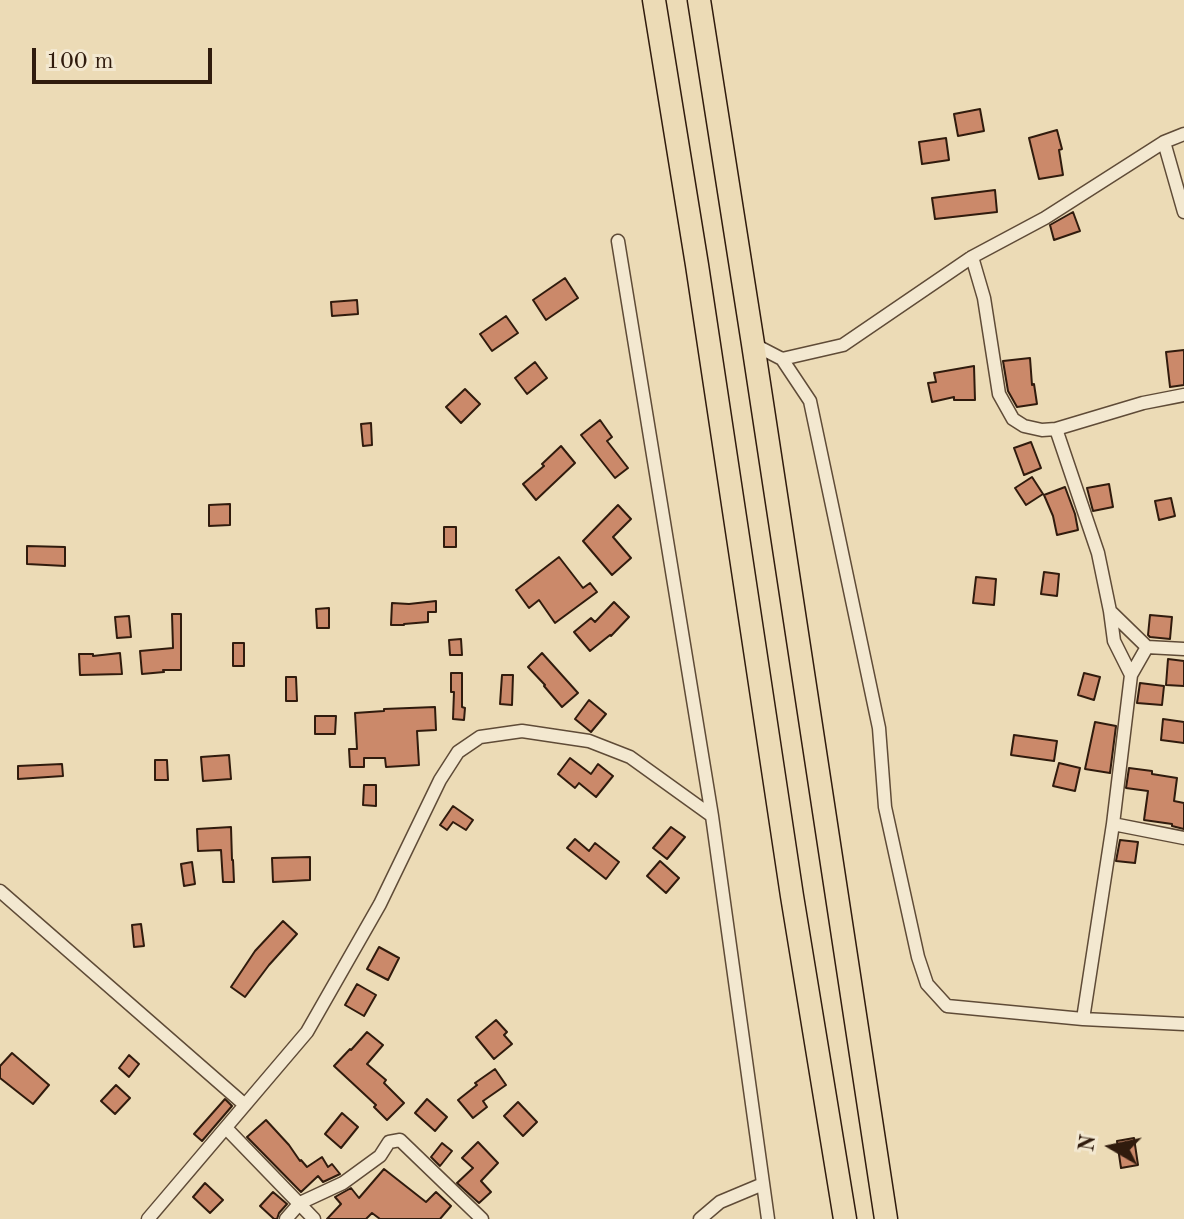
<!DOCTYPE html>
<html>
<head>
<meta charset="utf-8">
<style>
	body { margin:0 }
	#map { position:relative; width:1184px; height:1219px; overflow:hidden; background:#ecdbb6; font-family:"Old Standard TT",serif }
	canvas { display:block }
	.north { position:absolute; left:1072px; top:1107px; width:80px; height:80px; -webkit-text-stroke:6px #f3e8d0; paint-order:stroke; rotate:279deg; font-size:22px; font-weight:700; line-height:32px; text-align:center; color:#301b0d }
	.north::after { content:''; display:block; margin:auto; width:28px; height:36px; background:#301b0d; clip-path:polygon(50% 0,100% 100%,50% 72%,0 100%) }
	.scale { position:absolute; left:32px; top:48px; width:180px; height:36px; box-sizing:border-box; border:4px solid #301b0d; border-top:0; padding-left:10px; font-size:24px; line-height:28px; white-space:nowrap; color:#301b0d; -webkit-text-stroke:6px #f3e8d0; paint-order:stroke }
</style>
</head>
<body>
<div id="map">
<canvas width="1184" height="1219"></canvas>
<div class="north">N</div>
<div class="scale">100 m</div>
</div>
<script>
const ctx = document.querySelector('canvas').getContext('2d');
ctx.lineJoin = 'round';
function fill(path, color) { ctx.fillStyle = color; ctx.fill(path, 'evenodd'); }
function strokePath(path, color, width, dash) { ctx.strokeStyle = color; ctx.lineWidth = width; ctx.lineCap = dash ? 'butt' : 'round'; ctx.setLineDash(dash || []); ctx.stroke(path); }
const building = new Path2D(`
	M980,109L984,131L958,136L954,114Z
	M1057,130L1062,149L1059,150L1063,175L1039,179L1029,138Z
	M946,138L949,160L922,164L919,142Z
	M995,190L997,212L935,219L932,198Z
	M1073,212L1080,231L1054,240L1050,225Z
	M565,278L578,298L546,320L533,300Z
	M357,300L358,314L332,316L331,302Z
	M506,316L518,333L492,351L480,334Z
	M1184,350V385L1170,387L1166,352Z
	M1030,358L1032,385L1034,384L1037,404L1017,407L1008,391L1003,361Z
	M535,362L547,378L527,394L515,378Z
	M974,366L975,400H954V397L932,402L928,383L936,382L934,373Z
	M465,389L480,404L461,423L446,407Z
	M600,420L612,437L607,441L628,468L615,478L581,435Z
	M371,423L372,445L363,446L361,424Z
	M1031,442L1041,468L1024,475L1014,448Z
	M561,446L575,463L536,500L523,484L544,466L542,464Z
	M1032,477L1043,494L1026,505L1015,488Z
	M1109,484L1113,507L1093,511L1087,488Z
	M1065,487L1075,514L1078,530L1057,535L1053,516L1044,495Z
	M1171,498L1175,516L1159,520L1155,501Z
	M230,504V525L209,526V505Z
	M618,505L631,519L613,537L631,558L612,575L583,541Z
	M444,527H456V547H444Z
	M27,546L65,547V566L27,564Z
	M559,557L583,588L590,583L597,592L555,623L539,600L529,608L516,590Z
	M1044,572L1059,574L1057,596L1041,594Z
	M976,577L996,579L994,605L973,603Z
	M436,601V612H428V622L404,624V625H391L392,603L409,604Z
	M614,602L629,617L611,636L610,635L590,651L574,632L591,618L595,622Z
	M329,608V628H317L316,609Z
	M172,614H181V670H163L164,672L142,674L140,651L173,648Z
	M1150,615L1172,617L1170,639L1150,637L1148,635Z
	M129,616L131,637L117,638L115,617Z
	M461,639L462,655H450L449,640Z
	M233,643H244V666H233Z
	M120,653L122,674L80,675L79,654H93V656Z
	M542,653L578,693L562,707L544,686L545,685L528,667Z
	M1168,659L1184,661V686L1166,685Z
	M451,673H462V707L465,708L464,720L453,719L454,692H451Z
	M1084,673L1100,677L1094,700L1078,695Z
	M502,675H513L512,705L500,704Z
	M286,677H296L297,701H286Z
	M1140,683L1164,686L1162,705L1137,703Z
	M589,700L606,714L591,732L575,719Z
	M435,707L436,730L417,731L419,765L386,767L385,758H364V767H350L349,749H357L355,713L384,711V709Z
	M315,716H336L335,734H315Z
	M1163,719L1184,722V743L1161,740Z
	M1095,722L1116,726L1110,773L1085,769Z
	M1014,735L1057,741L1054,761L1011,755Z
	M229,755L231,779L203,781L201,757Z
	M570,758L591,774L598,764L613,776L596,797L579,783L575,788L558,774Z
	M155,760H167L168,780H155Z
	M1059,763L1080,768L1075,791L1053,786Z
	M62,764L63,776L18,779V766Z
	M1129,768L1152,771V774L1177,778L1174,801L1184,803V829L1172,826V824L1144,820L1148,791L1126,788Z
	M364,785H376V806L363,805Z
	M453,806L473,820L466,830L453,822L447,830L440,825Z
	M231,827L232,860H233L234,882H223L221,850L198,851L197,829Z
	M671,827L685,837L667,859L653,848Z
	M575,839L589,851L595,843L619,862L606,879L567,848Z
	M1120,840L1138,842L1135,863L1116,861Z
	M310,857V880L273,882L272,858Z
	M660,861L679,878L666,893L647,876Z
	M192,862L195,884L184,886L181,864Z
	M283,921L297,934L269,965L245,997L231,987L255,951Z
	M141,924L144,946L134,947L132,925Z
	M379,947L399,958L388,980L367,969Z
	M357,984L376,995L364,1016L345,1005Z
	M496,1020L507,1032L504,1035L512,1044L494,1059L476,1037Z
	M367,1032L383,1045L367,1064L386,1080L384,1083L404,1103L387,1120L374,1107L376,1105L334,1066L350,1049L351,1050Z
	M12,1053L49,1085L33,1104L0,1078V1066Z
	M129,1055L139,1064L129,1077L119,1068Z
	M495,1069L506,1085L483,1101L487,1107L473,1118L458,1100L477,1085L475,1083Z
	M116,1085L130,1098L115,1114L101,1101Z
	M225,1099L232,1106L202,1141L194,1134Z
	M427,1099L447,1117L435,1131L415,1113Z
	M518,1102L537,1122L523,1136L504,1116Z
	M342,1113L358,1127L341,1148L325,1134Z
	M266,1120L289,1145L300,1161L301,1160L307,1167L322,1157L328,1167L332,1164L340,1174L323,1182L318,1176L301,1192L247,1137Z
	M1134,1138L1138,1165L1121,1168L1117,1141Z
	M478,1142L498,1163L481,1181L491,1192L479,1203L457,1183L473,1168L462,1158Z
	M442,1143L452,1151L440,1166L431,1157Z
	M384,1169L426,1202L436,1192L451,1206L440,1219H380L372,1213L366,1219H327L341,1204L335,1197L351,1188L359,1198Z
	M205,1183L223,1200L210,1213L193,1197Z
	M273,1192L287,1204L279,1213L277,1219H274L260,1206Z`);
fill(building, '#cb896a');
strokePath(building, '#301b0d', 2);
const minor = new Path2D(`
	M1164,142L1184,212
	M618,241L712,816L768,1219
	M972,257L984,298L999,394L1013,419L1024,426L1042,430L1056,429L1143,403L1184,395
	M753,344L782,359L810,401L879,728L885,807L918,957L927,984L947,1006L1083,1019L1184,1024
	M782,359L843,345L972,257L1045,218L1164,142L1184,134
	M1056,429L1098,553L1110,611L1147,647L1184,649
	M1110,611L1114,641L1131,675
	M1113,824L1184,838
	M0,891L245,1105
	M1083,1019L1113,824L1131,675L1147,647
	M226,1128L314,1219
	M148,1219L307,1032L380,904L440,780L458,752L480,737L522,731L589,741L630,757L712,816
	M286,1219L300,1203L343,1183L380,1156L389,1142L400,1140L482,1219
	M700,1219L720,1202L763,1184`);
const motorway = new Path2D(`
	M654,0L697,265L792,896L845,1219
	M699,0L753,344L886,1219`);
strokePath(minor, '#5f4b37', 15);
strokePath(motorway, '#301b0d', 25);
strokePath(minor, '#f3e8d0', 12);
strokePath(motorway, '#ecdbb6', 22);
</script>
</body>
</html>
